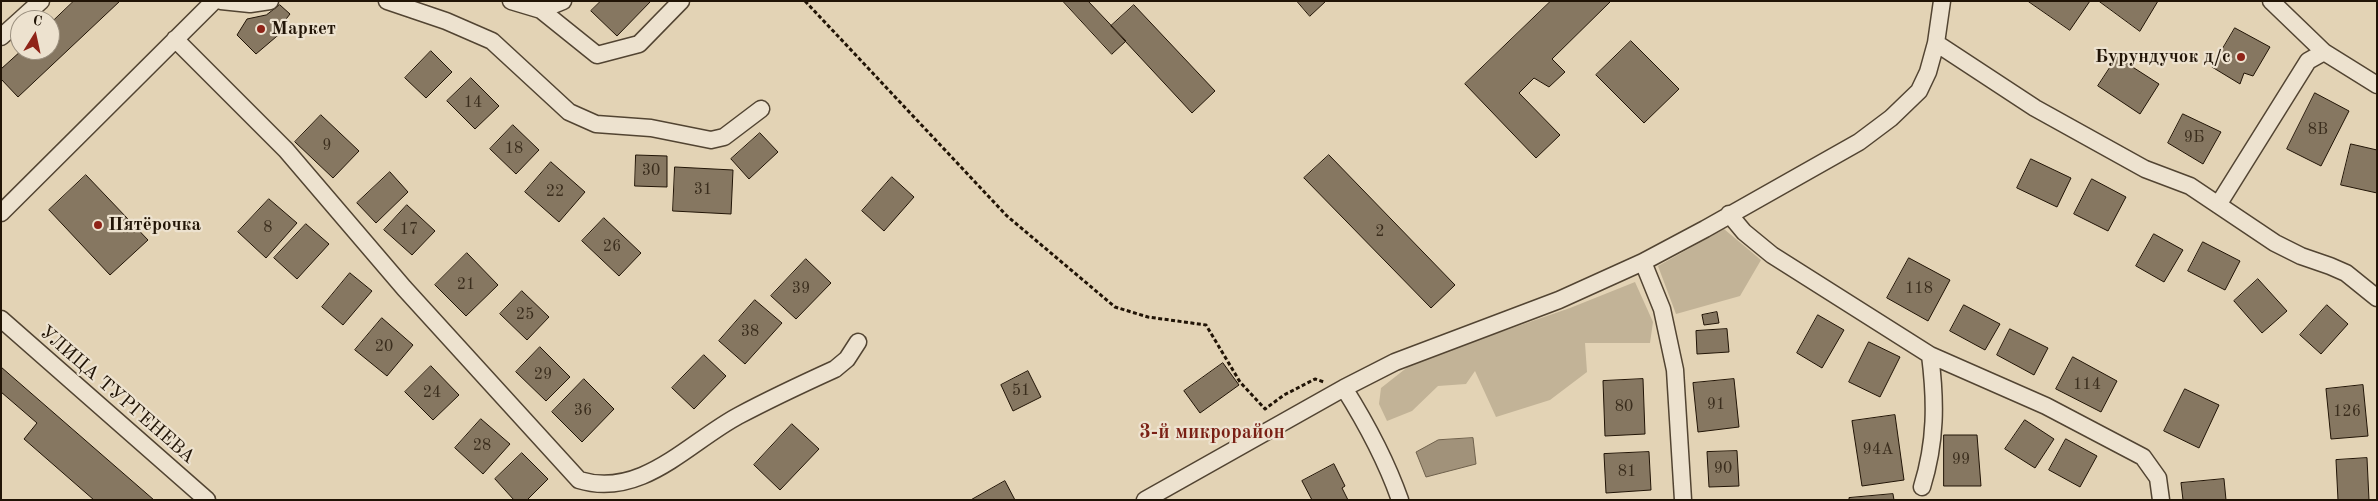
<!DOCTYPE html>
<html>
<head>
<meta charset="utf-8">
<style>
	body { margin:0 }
	#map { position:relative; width:2378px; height:501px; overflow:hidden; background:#e3d3b5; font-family:"Old Standard TT",serif }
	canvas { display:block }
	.frame { position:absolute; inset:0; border:2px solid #211406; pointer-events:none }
	.north { position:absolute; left:10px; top:10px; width:50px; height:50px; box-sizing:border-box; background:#ede2cf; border:1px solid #9b907f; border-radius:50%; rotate:10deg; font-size:14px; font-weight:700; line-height:20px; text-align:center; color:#211406 }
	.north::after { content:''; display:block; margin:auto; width:18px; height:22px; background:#8f2418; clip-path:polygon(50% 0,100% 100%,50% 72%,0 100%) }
</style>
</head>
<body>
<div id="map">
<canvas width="2378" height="501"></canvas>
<div class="frame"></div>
<div class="north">С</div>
</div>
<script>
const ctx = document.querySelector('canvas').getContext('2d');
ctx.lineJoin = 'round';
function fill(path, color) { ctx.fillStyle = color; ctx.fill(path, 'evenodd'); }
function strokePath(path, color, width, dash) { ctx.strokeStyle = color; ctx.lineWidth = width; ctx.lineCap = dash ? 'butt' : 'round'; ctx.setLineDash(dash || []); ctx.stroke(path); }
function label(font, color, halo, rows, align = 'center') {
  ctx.font = font + ' "Old Standard TT",serif'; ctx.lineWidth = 4.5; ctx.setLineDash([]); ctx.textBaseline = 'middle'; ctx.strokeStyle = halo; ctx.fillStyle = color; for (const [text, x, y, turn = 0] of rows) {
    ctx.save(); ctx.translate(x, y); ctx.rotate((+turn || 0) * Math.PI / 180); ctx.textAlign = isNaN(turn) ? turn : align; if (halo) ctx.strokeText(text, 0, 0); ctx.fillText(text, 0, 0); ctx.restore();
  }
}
fill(new Path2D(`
	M1724,229L1761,260L1740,296L1676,314L1658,266Z
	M1635,282L1653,322L1650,343H1585L1587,372L1550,400L1496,417L1475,371L1466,384L1438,386L1412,411L1387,421L1379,404L1381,388L1414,362L1570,308Z`), '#c2b397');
const water = new Path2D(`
	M1473,438L1476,464L1426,477L1416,452L1438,440Z`);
fill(water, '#a1927a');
strokePath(water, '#6e604c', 1);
const building = new Path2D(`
	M74,1H120L18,97L1,79V69L22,50H50V24Z
	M601,1H651L617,36L591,11Z
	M1063,1H1088L1126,41L1112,54Z
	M1297,1H1326L1310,16Z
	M1551,1H1611L1552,59L1565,72L1549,87L1534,78L1519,93L1560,135L1536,158L1465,84Z
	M2028,1H2090L2070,30Z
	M2099,1H2158L2140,31Z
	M280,5L290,14L280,27L283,31L256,54L237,35L247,19L266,15Z
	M1134,5L1215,91L1192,113L1111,26Z
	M2235,28L2270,47L2253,76L2244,73L2240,84L2212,67Z
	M1631,41L1679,89L1644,123L1596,75Z
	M431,51L452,72L426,98L405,78Z
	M2117,57L2159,84L2140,114L2098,86Z
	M471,78L499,106L475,129L447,101Z
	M2315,93L2349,111L2321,166L2287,149Z
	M2183,114L2221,132L2203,164L2168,143Z
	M321,115L359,151L333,178L295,142Z
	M513,125L539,150L516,174L490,149Z
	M760,133L778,152L749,179L731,159Z
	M2351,144L2377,150V193L2341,185Z
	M636,155L667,156V187L635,186Z
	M1329,155L1455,285L1431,308L1304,178Z
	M2031,159L2071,178L2057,207L2017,188Z
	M551,162L585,192L559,222L525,192Z
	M675,167L733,170L731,214L673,211Z
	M390,172L408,192L376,223L357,203Z
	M86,175L148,240L110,275L49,210Z
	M892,177L914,197L884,231L862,211Z
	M2092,179L2126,197L2108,231L2074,214Z
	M269,199L297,223L266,258L238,232Z
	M407,205L435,231L412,255L384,230Z
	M604,218L641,253L619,276L582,241Z
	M306,224L329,244L297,279L274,258Z
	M2154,234L2183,250L2164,282L2136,266Z
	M2203,242L2240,261L2225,290L2188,271Z
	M467,253L498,285L466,316L435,285Z
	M1909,258L1950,280L1928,321L1887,298Z
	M806,259L831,283L796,319L771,296Z
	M350,273L372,291L343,325L322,307Z
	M2258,279L2287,311L2262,333L2234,301Z
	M522,291L549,317L527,340L500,314Z
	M755,300L782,323L745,364L719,341Z
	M1964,305L2000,324L1985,350L1950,331Z
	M2327,305L2348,324L2321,354L2300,335Z
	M1717,312L1719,323L1704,325L1702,315Z
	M1818,315L1844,330L1822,368L1797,353Z
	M382,318L413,345L387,376L355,350Z
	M1727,329L1729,352L1697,354L1696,331Z
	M2010,329L2048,348L2034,375L1997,355Z
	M1869,342L1900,357L1880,397L1849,382Z
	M540,347L570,377L546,401L516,372Z
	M704,355L726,376L694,409L672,388Z
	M2073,357L2117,381L2101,412L2056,389Z
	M1223,363L1239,385L1200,413L1184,391Z
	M431,366L459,395L433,420L405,392Z
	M1,367L154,500H94L24,439L37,423L1,392Z
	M1028,371L1041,397L1013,411L1001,385Z
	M584,379L614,409L582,442L552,412Z
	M1643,379L1645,434L1605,436L1603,381Z
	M1734,379L1739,427L1698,432L1693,383Z
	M2363,385L2368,436L2331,439L2326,389Z
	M2185,389L2219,405L2199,448L2164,431Z
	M1895,415L1904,480L1862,486L1852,421Z
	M481,419L510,444L483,474L455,448Z
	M2025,420L2054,439L2035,468L2005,449Z
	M792,424L819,449L780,490L754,465Z
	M1944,435H1977L1981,486H1944Z
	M2066,439L2097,456L2080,487L2049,470Z
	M1737,451L1739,486L1709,487L1707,452Z
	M1649,452L1651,490L1606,493L1604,454Z
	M522,453L548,479L527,500H514L495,479Z
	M2367,458L2369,500H2338L2336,460Z
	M1334,464L1345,486L1342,488L1348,500H1312L1302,481Z
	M2224,479L2226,500H2183L2181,483Z
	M1005,481L1015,500H971Z
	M1893,494L1894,500H1849V498Z`);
fill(building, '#867761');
strokePath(building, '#211406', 1);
const minor = new Path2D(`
	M221,1L250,4L270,1
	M387,1L446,21L492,41L569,112L596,124L651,128L711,140L724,137L761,109
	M511,1L541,10L563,1
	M2271,1L2324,52
	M541,10L597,55L639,44L681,1
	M20,20L41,1
	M1,37L20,20
	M175,39L286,150L404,288L579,480C641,499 688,443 738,416C770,399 802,384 835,369L847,359L858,342
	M1936,43L2035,108L2145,169L2190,186L2275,243L2301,256L2330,266L2346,273L2377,298
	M2218,205L2308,61L2324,52L2377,85
	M1,213L214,1
	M1729,214L1744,232L1772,255L1930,355L2046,406L2143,457L2158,478L2161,500
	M1643,262L1662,309L1675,370L1683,500
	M1,319L207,500
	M1344,388C1366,423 1386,460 1400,500
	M1922,487C1936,442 1936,402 1930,355
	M1145,500L1344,388L1395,362L1559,300L1643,262L1705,229L1859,142L1891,118L1919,91L1928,72L1936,43L1942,1`);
strokePath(minor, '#524432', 19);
strokePath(new Path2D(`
	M805,1L1007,216L1115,307L1148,317L1206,325L1240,382L1265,409L1284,395L1315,379L1324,382`), '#211406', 3, [4, 2.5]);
strokePath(minor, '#ede2cf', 16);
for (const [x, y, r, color] of [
	[261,29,5,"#8f2418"],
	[2241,57,5,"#8f2418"],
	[98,225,5,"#8f2418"]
]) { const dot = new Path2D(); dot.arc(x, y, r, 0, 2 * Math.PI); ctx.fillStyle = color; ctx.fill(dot); strokePath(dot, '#ede2cf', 2); }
label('16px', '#3a2d1d', null, [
	["14",473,103],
	["8В",2318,130],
	["9Б",2194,138],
	["9",327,146],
	["18",514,149],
	["30",651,171],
	["31",703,190],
	["22",555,192],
	["8",268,228],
	["17",409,230],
	["2",1380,232],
	["26",612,247],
	["21",466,285],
	["39",801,289],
	["118",1919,289],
	["25",525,315],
	["38",750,332],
	["20",384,347],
	["29",543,375],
	["114",2087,385],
	["51",1021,391],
	["24",432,393],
	["91",1716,405],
	["80",1624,407],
	["36",583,411],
	["126",2347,412],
	["28",482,446],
	["94А",1878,450],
	["99",1961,460],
	["90",1723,469],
	["81",1627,472]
]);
label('bold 19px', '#211406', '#ede2cf', [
	["Маркет",271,29],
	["Бурундучок д/с",2231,57,"right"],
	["Пятёрочка",108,225]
], 'left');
label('19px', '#211406', '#ede2cf', [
	["УЛИЦА ТУРГЕНЕВА",117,395,41]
]);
label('bold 20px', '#7a1f14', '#ede2cf', [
	["3-й микрорайон",1212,433]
]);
</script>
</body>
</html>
